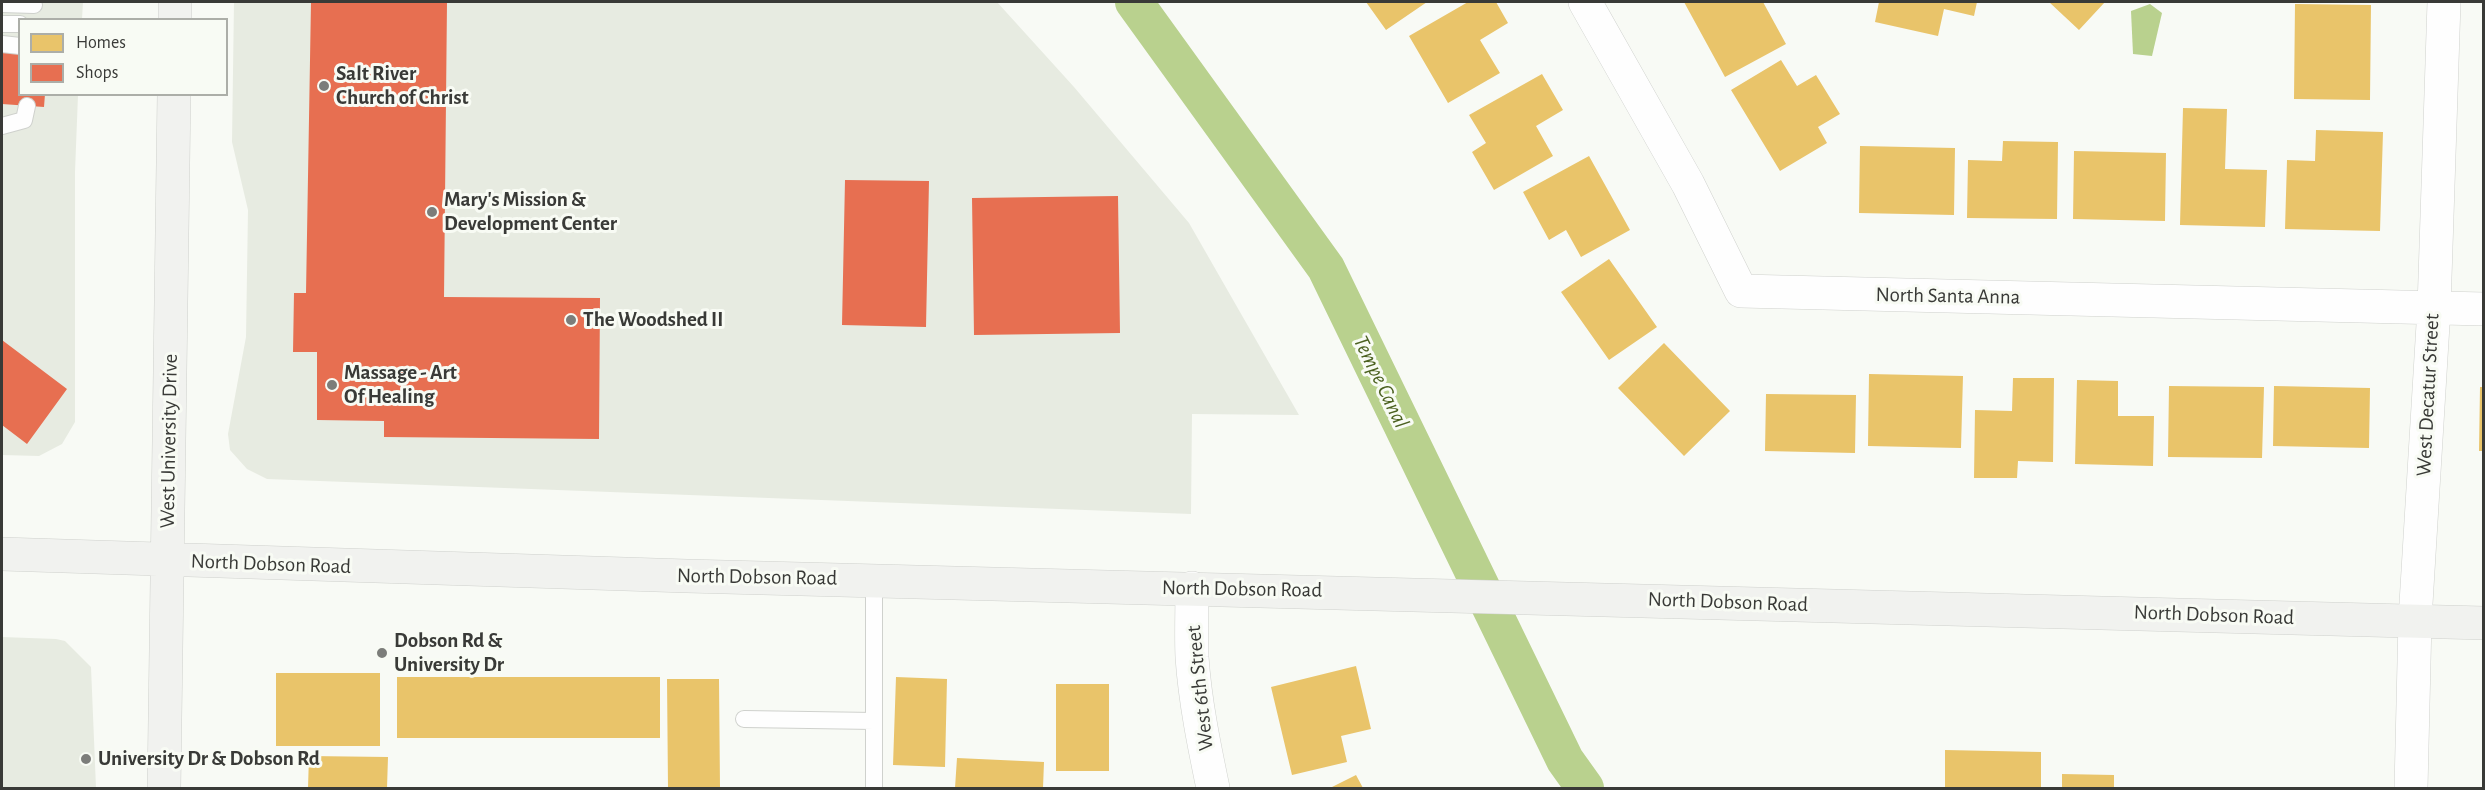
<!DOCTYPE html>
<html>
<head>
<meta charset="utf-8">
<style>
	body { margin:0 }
	#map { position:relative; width:2485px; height:790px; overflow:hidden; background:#f8faf5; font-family:"Alegreya Sans",sans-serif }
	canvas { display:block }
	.frame { position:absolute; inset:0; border:3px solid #393a37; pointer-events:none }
	.legend { position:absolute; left:18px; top:18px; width:210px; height:78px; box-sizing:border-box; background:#f8fbf4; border:2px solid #acaea8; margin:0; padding:8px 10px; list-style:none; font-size:18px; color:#393a37 }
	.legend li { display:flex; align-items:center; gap:12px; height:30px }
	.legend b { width:30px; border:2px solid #acaea8 }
</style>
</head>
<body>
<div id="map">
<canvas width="2485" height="790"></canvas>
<div class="frame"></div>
<ul class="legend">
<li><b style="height:16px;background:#e9c46a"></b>Homes</li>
<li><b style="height:16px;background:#e76f51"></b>Shops</li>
</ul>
</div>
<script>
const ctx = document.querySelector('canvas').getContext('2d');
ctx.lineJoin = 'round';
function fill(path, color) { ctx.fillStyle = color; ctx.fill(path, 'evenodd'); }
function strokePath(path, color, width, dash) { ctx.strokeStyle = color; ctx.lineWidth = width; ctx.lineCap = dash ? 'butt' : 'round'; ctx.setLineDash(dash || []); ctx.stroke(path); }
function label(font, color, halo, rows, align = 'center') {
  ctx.font = font + ' "Alegreya Sans",sans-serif'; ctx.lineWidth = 6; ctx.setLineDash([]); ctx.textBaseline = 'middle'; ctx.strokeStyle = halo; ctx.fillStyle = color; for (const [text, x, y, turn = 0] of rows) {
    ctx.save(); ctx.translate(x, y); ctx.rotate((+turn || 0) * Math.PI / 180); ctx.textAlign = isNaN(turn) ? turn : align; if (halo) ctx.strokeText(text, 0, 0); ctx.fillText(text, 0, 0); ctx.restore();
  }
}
fill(new Path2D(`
	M2,2H83L82,19L20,20V94L78,95L75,172V422L62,444L39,456L2,455Z
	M234,2H997L1074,87L1189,223L1299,415L1192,414L1191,514L267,479L247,469L230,450L228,434L246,337L248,210L232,142Z
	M2,637L56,639L65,641L91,667L96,788H2Z`), '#e7ebe1');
fill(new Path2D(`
	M2150,4L2162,13L2152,56L2133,54L2131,11Z`), '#b9d18e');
fill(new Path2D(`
	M1366,2H1427L1386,30Z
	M1468,2H1496L1508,23L1480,40L1500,73L1448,103L1409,36Z
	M1684,2H1763L1786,44L1725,77Z
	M1879,2H1977L1974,16L1944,9L1938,36L1875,22Z
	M2049,2H2105L2079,30Z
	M2295,4L2371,5L2370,100L2294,99Z
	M1781,60L1797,86L1816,75L1840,114L1818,127L1827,143L1780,171L1731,90Z
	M1542,74L1563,110L1536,126L1553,156L1494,190L1472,152L1486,143L1469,115Z
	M2183,108L2227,109L2225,169L2267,170L2265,227L2180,225Z
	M2316,130L2383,132L2380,231L2285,229L2287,160L2315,161Z
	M2003,141L2058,142L2057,219L1967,218L1968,160L2002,161Z
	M1860,146L1955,148L1954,215L1859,213Z
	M2074,151L2166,153L2165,221L2073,219Z
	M1589,156L1630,230L1581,257L1566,230L1549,240L1523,192Z
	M1609,259L1657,327L1609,360L1561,292Z
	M1664,343L1730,411L1684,456L1618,388Z
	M1869,374L1963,376L1961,448L1868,446Z
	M2013,378H2054L2053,462L2018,461L2017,478H1974L1975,410L2012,411Z
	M2077,380L2118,381V416H2154L2153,466L2075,464Z
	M2169,386L2264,387L2262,458L2168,457Z
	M2274,386L2370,388L2369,448L2273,446Z
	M2480,387H2484V451H2479Z
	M1766,394L1856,395L1855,453L1765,451Z
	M1356,666L1371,729L1341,736L1347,762L1292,775L1271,687Z
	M276,673H380V746H276Z
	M397,677H660V738H397Z
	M896,677L947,679L945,767L893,765Z
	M667,679H719L720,788H668Z
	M1056,684H1109V771H1056Z
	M1945,750L2041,752V788H1945Z
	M309,756L388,757L387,788H308Z
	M957,758L1044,762L1043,788H955Z
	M2062,774L2114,775V788H2062Z
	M1356,775L1363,788H1330Z`), '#e9c46a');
fill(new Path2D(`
	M311,2H447L444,297L600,298L599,439L384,437V421L317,420V352H293L294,293H306Z
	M2,44L20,46V94H45L44,107L2,104Z
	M845,180L929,181L926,327L842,325Z
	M1118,196L1120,333L974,335L972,198Z
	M2,340L67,389L27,444L2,425Z`), '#e76f51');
strokePath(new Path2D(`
	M1134,2L1326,268L1565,760L1585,788`), '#b9d18e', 38);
const service = new Path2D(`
	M2,4L34,5
	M2,24H20
	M2,44L20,46
	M2,126L24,120L27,106
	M874,580V788
	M744,719L874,721`);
const minor = new Path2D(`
	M1585,2L1688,184L1741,291L2484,309
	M1192,588C1192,611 1191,634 1192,657C1195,701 1204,745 1213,788
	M2411,788L2415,620L2434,308L2444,2`);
const secondary = new Path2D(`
	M175,20V2
	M2,554L687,576L2484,623
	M164,788L174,94`);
strokePath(service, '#cfd1cd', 18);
strokePath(minor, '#cfd1cd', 34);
strokePath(secondary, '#cfd1cd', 34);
strokePath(service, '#fefefe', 16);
strokePath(minor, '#fefefe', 33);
strokePath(secondary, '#f1f2ef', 33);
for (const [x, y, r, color] of [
	[324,86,6,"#7c7d7a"],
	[432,212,6,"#7c7d7a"],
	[571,320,6,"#7c7d7a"],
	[332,385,6,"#7c7d7a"],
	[382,653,6,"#7c7d7a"],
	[86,759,6,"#7c7d7a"]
]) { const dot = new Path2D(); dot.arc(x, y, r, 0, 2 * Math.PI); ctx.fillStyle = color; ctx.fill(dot); strokePath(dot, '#f8fbf4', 2); }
label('bold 21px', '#393a37', '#f8fbf4', [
	["Salt River",336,74],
	["Church of Christ",336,98],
	["Mary's Mission &",444,200],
	["Development Center",444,224],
	["The Woodshed II",583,320],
	["Massage - Art",344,373],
	["Of Healing",344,397],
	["Dobson Rd &",394,641],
	["University Dr",394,665],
	["University Dr & Dobson Rd",98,759]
], 'left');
label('21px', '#393a37', '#f8fbf4', [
	["North Santa Anna",1948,296,1],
	["West Decatur Street",2428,395,-87],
	["West University Drive",169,441,-89],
	["North Dobson Road",271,564,2],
	["North Dobson Road",757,577,1],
	["North Dobson Road",1242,589,1],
	["North Dobson Road",1728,602,2],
	["North Dobson Road",2214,615,2],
	["West 6th Street",1200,688,-96]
]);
label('italic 22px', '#4b6120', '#f8fbf4', [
	["Tempe Canal",1381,382,64]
]);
</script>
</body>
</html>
